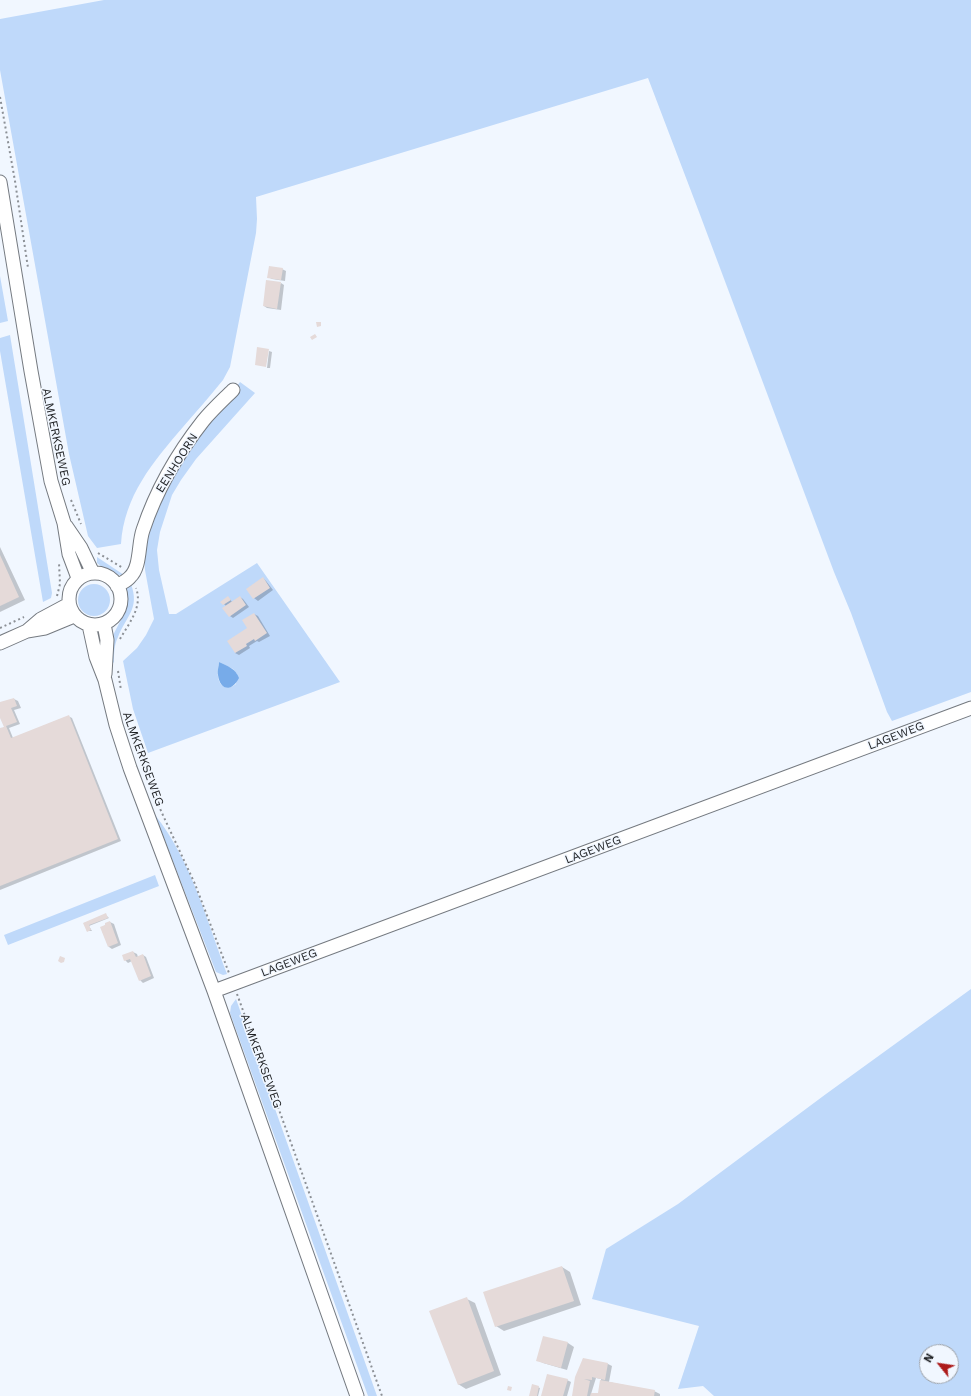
<!DOCTYPE html>
<html>
<head>
<meta charset="utf-8">
<style>
	body { margin:0 }
	#map { position:relative; width:971px; height:1396px; overflow:hidden; background:#f1f7ff; font-family:"Work Sans",sans-serif }
	canvas { display:block }
	.north { position:absolute; left:919px; top:1344px; width:40px; height:40px; box-sizing:border-box; background:#f1f7ff; border:1px solid #9ca1a7; border-radius:50%; rotate:300deg; font-size:11px; font-weight:700; line-height:16px; text-align:center; color:#1d1f22 }
	.north::after { content:''; display:block; margin:auto; width:14px; height:18px; background:#ad1b1b; clip-path:polygon(50% 0,100% 100%,50% 72%,0 100%) }
</style>
</head>
<body>
<div id="map">
<canvas width="971" height="1396"></canvas>
<div class="north">N</div>
</div>
<script>
const ctx = document.querySelector('canvas').getContext('2d');
ctx.lineJoin = 'round';
function fill(path, color) { ctx.fillStyle = color; ctx.fill(path, 'evenodd'); }
function strokePath(path, color, width, dash) { ctx.strokeStyle = color; ctx.lineWidth = width; ctx.lineCap = dash ? 'butt' : 'round'; ctx.setLineDash(dash || []); ctx.stroke(path); }
function label(font, color, halo, rows, align = 'center') {
  ctx.font = font + ' "Work Sans",sans-serif'; ctx.lineWidth = 3; ctx.setLineDash([]); ctx.textBaseline = 'middle'; ctx.strokeStyle = halo; ctx.fillStyle = color; for (const [text, x, y, turn = 0] of rows) {
    ctx.save(); ctx.translate(x, y); ctx.rotate((+turn || 0) * Math.PI / 180); ctx.textAlign = isNaN(turn) ? turn : align; if (halo) ctx.strokeText(text, 0, 0); ctx.fillText(text, 0, 0); ctx.restore();
  }
}
fill(new Path2D(`
	M104,0H971V692L892,721L887,712L851,613L834,572L699,212L648,78L256,197L257,219L256,233L230,367L223,380C210,396 196,412 183,427C153,462 124,496 121,544L97,548L88,536L69,454L0,70V19Z
	M0,276L8,321L0,323Z
	M10,335L52,593L51,598L43,602L0,351V338Z
	M240,382L255,393L196,459L181,480L172,495L160,532L157,550L159,570L169,614H176L257,563L340,682L148,753L133,709L123,661L137,648L146,635L154,619L145,570L144,552L148,528L178,463ZM219,662L233,669L237,674L236,684C227,691 219,687 218,676C217,672 219,666 219,662Z
	M97,557L124,575C112,576 106,570 97,563Z
	M131,584C140,609 126,616 118,637C114,645 114,654 114,662L112,664L110,641L125,612L127,599L125,588Z
	M78 600a16 16 0 1 1 32 0a16 16 0 1 1-32 0Z
	M155,815C191,860 207,921 227,974L223,975L216,972Z
	M155,875L159,886L8,945L4,935Z
	M971,989V1396H714L703,1386L678,1389L699,1326L592,1299L606,1249L678,1204L826,1094ZM927,1352H951V1376H927Z
	M236,999L377,1396H368L230,1013L231,1006Z`), '#bfd9fa');
fill(new Path2D(`
	M219,662C228,666 236,669 239,678C232,692 220,691 218,675C217,671 219,666 219,662Z`), '#77abe9');
fill(new Path2D(`
	M282,269L286,271L285,281L272,279L268,277Z
	M281,283L284,285L281,310L267,308L264,306Z
	M269,351L272,352L270,368H267Z
	M0,547L25,600L0,612Z
	M263,578L266,581L273,590L258,601L254,598L247,589Z
	M240,597L243,599L249,607L233,618L230,616L226,606L222,602L230,599L232,602Z
	M254,614L258,616L270,636L259,642L257,641L249,646L250,648L239,655L235,653L249,629Z
	M14,699L18,701L21,708L14,710L20,724L9,728L13,738L68,716L72,718L121,841L0,890V729L5,727L0,715V703Z
	M106,915L109,918L89,926L92,931H87L84,923Z
	M110,922L114,924L121,945L112,949L109,947L101,928Z
	M133,952L137,954L138,957L143,955L146,957L154,978L143,983L140,980L132,961L128,963L125,960Z
	M562,1267L570,1272L581,1305L504,1331L496,1326Z
	M467,1299L475,1303L501,1375L466,1389L458,1384Z
	M544,1337L568,1343L574,1347L567,1370L543,1363L537,1360Z
	M583,1359L608,1364L612,1366L609,1382L654,1391L660,1394V1396H573ZM596,1378L601,1379L599,1394H591Z
	M567,1380L571,1382L567,1396H542Z
	M533,1385L540,1388L538,1396H532Z`), '#0003');
fill(new Path2D(`
	M269,266L283,268L281,280L267,278Z
	M266,280L281,282L277,309L263,306Z
	M316,322H321V326L317,327Z
	M315,334L317,337L312,340L310,337Z
	M257,347L269,349L266,367L255,365Z
	M0,555L19,597L0,606Z
	M263,577L270,588L253,599L246,589Z
	M228,596L231,600L223,605L220,602Z
	M240,596L246,605L229,617L222,608Z
	M254,613L267,633L255,641L254,639L246,644L247,646L235,653L227,641L247,628L242,620Z
	M14,698L17,706L11,708L17,722L6,726L11,738L69,715L118,839L0,886V728L4,727L0,718V702Z
	M106,913L108,918L89,925L91,930L87,932L83,923Z
	M110,921L118,943L108,947L100,927L105,925V923Z
	M133,951L136,957L143,954L151,976L139,981L130,959L124,961L122,955Z
	M60,956L65,958L64,962L61,963L58,961Z
	M562,1266L574,1301L495,1327L483,1292Z
	M467,1297L494,1371L458,1385L429,1311Z
	M543,1336L568,1342L561,1368L536,1361Z
	M583,1358L608,1363L605,1380L592,1377V1380L584,1379L590,1381L587,1396H572L575,1377Z
	M547,1374L568,1379L563,1396H541Z
	M600,1380L655,1390L654,1396H590L591,1393H598Z
	M532,1384L539,1386L537,1396H529Z
	M508,1386L512,1387L511,1391L507,1390Z`), '#e5dad9');
const minor = new Path2D(`
	M0,182L31,371L51,481L64,523L69,554L78,578
	M66,526L81,548L93,573
	M69 599a26 26 0 1 1 52 0a26 26 0 1 1-52 0Z
	M117,586C121,583 127,581 130,577C141,567 138,544 143,530C156,491 177,454 203,421C212,410 223,400 233,390
	M104,624L107,640L105,674
	M89,625L96,657L105,680L116,725L130,768L214,991L357,1396
	M27,631L45,628L74,616
	M0,643L27,631L41,619L69,604
	M214,991L971,708`);
strokePath(minor, '#757a80', 15);
strokePath(new Path2D(`
	M0,97L15,181L28,268
	M71,500L81,524
	M98,553L123,568
	M57,596L60,584L59,563
	M0,628L24,617
	M120,639C129,623 143,607 136,588
	M118,671L121,690
	M151,786L161,811L195,884L229,973
	M237,994L311,1198L382,1396`), '#8c9096', 2, [2, 3]);
strokePath(minor, '#fff', 13);
label('12px', '#1d1f22', '#f1f7ff', [
	["ALMKERKSEWEG",56,437,78],
	["EENHOORN",177,463,-58],
	["LAGEWEG",896,736,-21],
	["ALMKERKSEWEG",143,759,70],
	["LAGEWEG",593,850,-21],
	["LAGEWEG",289,963,-21],
	["ALMKERKSEWEG",261,1061,70]
]);
</script>
</body>
</html>
